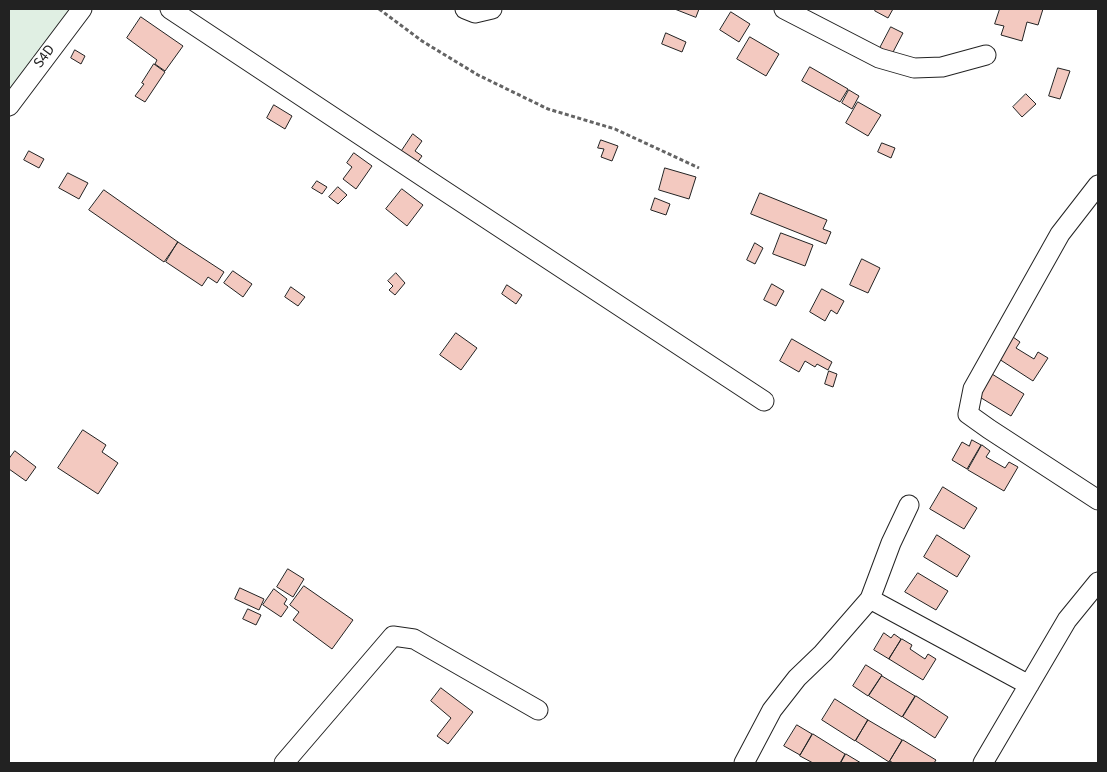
<!DOCTYPE html>
<html>
<head>
<meta charset="utf-8">
<style>
	body { margin:0 }
	#map { position:relative; width:1107px; height:772px; overflow:hidden; background:#fff; font-family:"Source Sans 3",sans-serif }
	canvas { display:block }
	.frame { position:absolute; inset:0; border:10px solid #222; pointer-events:none }
</style>
</head>
<body>
<div id="map">
<canvas width="1107" height="772"></canvas>
<div class="frame"></div>
</div>
<script>
const ctx = document.querySelector('canvas').getContext('2d');
ctx.lineJoin = 'round';
function fill(path, color) { ctx.fillStyle = color; ctx.fill(path, 'evenodd'); }
function strokePath(path, color, width, dash) { ctx.strokeStyle = color; ctx.lineWidth = width; ctx.lineCap = dash ? 'butt' : 'round'; ctx.setLineDash(dash || []); ctx.stroke(path); }
function label(font, color, halo, rows, align = 'center') {
  ctx.font = font + ' "Source Sans 3",sans-serif'; ctx.lineWidth = 4; ctx.setLineDash([]); ctx.textBaseline = 'middle'; ctx.strokeStyle = halo; ctx.fillStyle = color; for (const [text, x, y, turn = 0] of rows) {
    ctx.save(); ctx.translate(x, y); ctx.rotate((+turn || 0) * Math.PI / 180); ctx.textAlign = isNaN(turn) ? turn : align; if (halo) ctx.strokeText(text, 0, 0); ctx.fillText(text, 0, 0); ctx.restore();
  }
}
const green = new Path2D(`
	M9,9H73L9,100Z`);
fill(green, '#e0efe3');
strokePath(green, '#6f6f6f', 1);
const building = new Path2D(`
	M675,9H699L696,17Z
	M876,9H893L888,18L875,11Z
	M1000,9H1043L1038,25L1027,22L1022,41L1001,35L1004,26L995,24Z
	M731,12L750,24L739,42L720,30Z
	M141,17L183,46L165,71L155,64L157,60L127,38Z
	M891,27L903,33L892,54L880,48Z
	M666,33L686,42L682,52L662,44Z
	M750,37L779,54L766,76L737,59Z
	M75,50L85,56L81,64L71,58Z
	M154,64L165,72L145,102L135,96L144,84L142,83Z
	M810,67L848,89L840,102L802,81Z
	M1058,68L1070,71L1060,99L1049,96Z
	M849,90L859,96L852,109L842,103Z
	M1026,94L1036,104L1022,117L1013,107Z
	M858,102L881,115L868,136L846,123Z
	M274,105L292,116L285,129L267,118Z
	M413,134L422,141L415,151L422,156L417,163L401,152Z
	M601,140L618,146L612,161L601,157L604,149L598,148Z
	M882,143L895,148L891,158L878,152Z
	M29,151L44,159L39,168L24,160Z
	M354,153L372,166L356,189L343,179L352,167L347,163Z
	M665,168L696,177L689,199L659,190Z
	M68,173L88,183L79,199L59,188Z
	M317,181L327,187L322,194L312,188Z
	M338,187L347,195L338,204L329,197Z
	M402,189L423,205L407,226L386,209Z
	M104,190L178,242L164,262L89,210Z
	M760,193L827,220L823,229L831,232L826,244L751,214Z
	M655,198L670,204L666,215L651,210Z
	M781,233L813,245L805,266L773,254Z
	M178,242L224,272L217,283L208,277L202,286L166,262Z
	M755,243L763,248L755,264L747,260Z
	M862,259L880,268L868,293L850,285Z
	M233,271L252,284L243,297L224,283Z
	M396,273L405,283L395,295L389,290L393,286L388,281Z
	M772,284L784,291L776,306L764,300Z
	M507,285L522,295L516,304L502,294Z
	M291,287L305,297L298,306L285,297Z
	M822,289L844,301L837,314L831,310L825,321L810,312Z
	M456,333L477,348L461,370L440,355Z
	M1013,337L1020,342L1016,348L1034,359L1038,352L1048,358L1033,381L999,359Z
	M792,339L832,362L828,370L817,364L815,367L805,361L799,372L780,361Z
	M829,371L837,374L833,387L825,384Z
	M992,374L1024,394L1011,416L978,396Z
	M83,430L106,445L102,452L118,463L98,494L58,468Z
	M972,440L981,445L967,469L952,460L962,442L969,446Z
	M982,445L990,451L986,457L1005,468L1009,462L1018,467L1004,491L968,470Z
	M15,451L36,467L26,481L9,469V459Z
	M943,487L977,508L964,529L930,509Z
	M937,535L970,556L957,577L924,557Z
	M288,569L304,579L293,597L277,587Z
	M918,573L948,591L936,610L905,592Z
	M304,586L353,620L332,649L293,620L299,612L290,605Z
	M240,588L264,599L259,610L235,599Z
	M274,589L287,599L284,604L288,607L281,617L263,605Z
	M248,609L261,615L256,625L243,619Z
	M884,633L891,638L894,634L901,639L889,659L874,650Z
	M902,639L912,645L910,649L925,659L928,654L936,659L923,680L889,659Z
	M866,665L882,675L868,696L853,686Z
	M882,676L915,696L902,717L869,696Z
	M441,688L473,712L448,744L437,736L451,718L431,701Z
	M916,696L948,717L935,738L903,717Z
	M835,699L868,720L855,741L822,720Z
	M868,720L902,740L889,762L856,741Z
	M797,725L812,734L800,755L784,746Z
	M813,734L845,754L840,763H813L800,756Z
	M903,740L936,760L934,763H893L890,761Z
	M846,754L861,763H841Z`);
fill(building, '#f3c9c0');
strokePath(building, '#222', 1);
const minor = new Path2D(`
	M170,9L437,186L764,401
	M465,9L475,13L492,9
	M784,9L879,58L914,68L942,67L986,55
	M9,106L82,9
	M1098,185L1060,234L973,389L968,414L989,429L1098,500
	M870,599L1029,685
	M284,763L393,636L414,639L538,710
	M744,763L772,710L797,678L823,653L870,599L891,543L909,505
	M983,763L1067,620L1098,582`);
strokePath(minor, '#222', 21);
strokePath(new Path2D(`
	M379,9L422,41L478,75L548,109L615,129L699,168`), '#646464', 3, [4, 2.5]);
strokePath(minor, '#fff', 19);
label('15px', '#222', '#fff', [
	["S4D",45,57,-53]
]);
</script>
</body>
</html>
